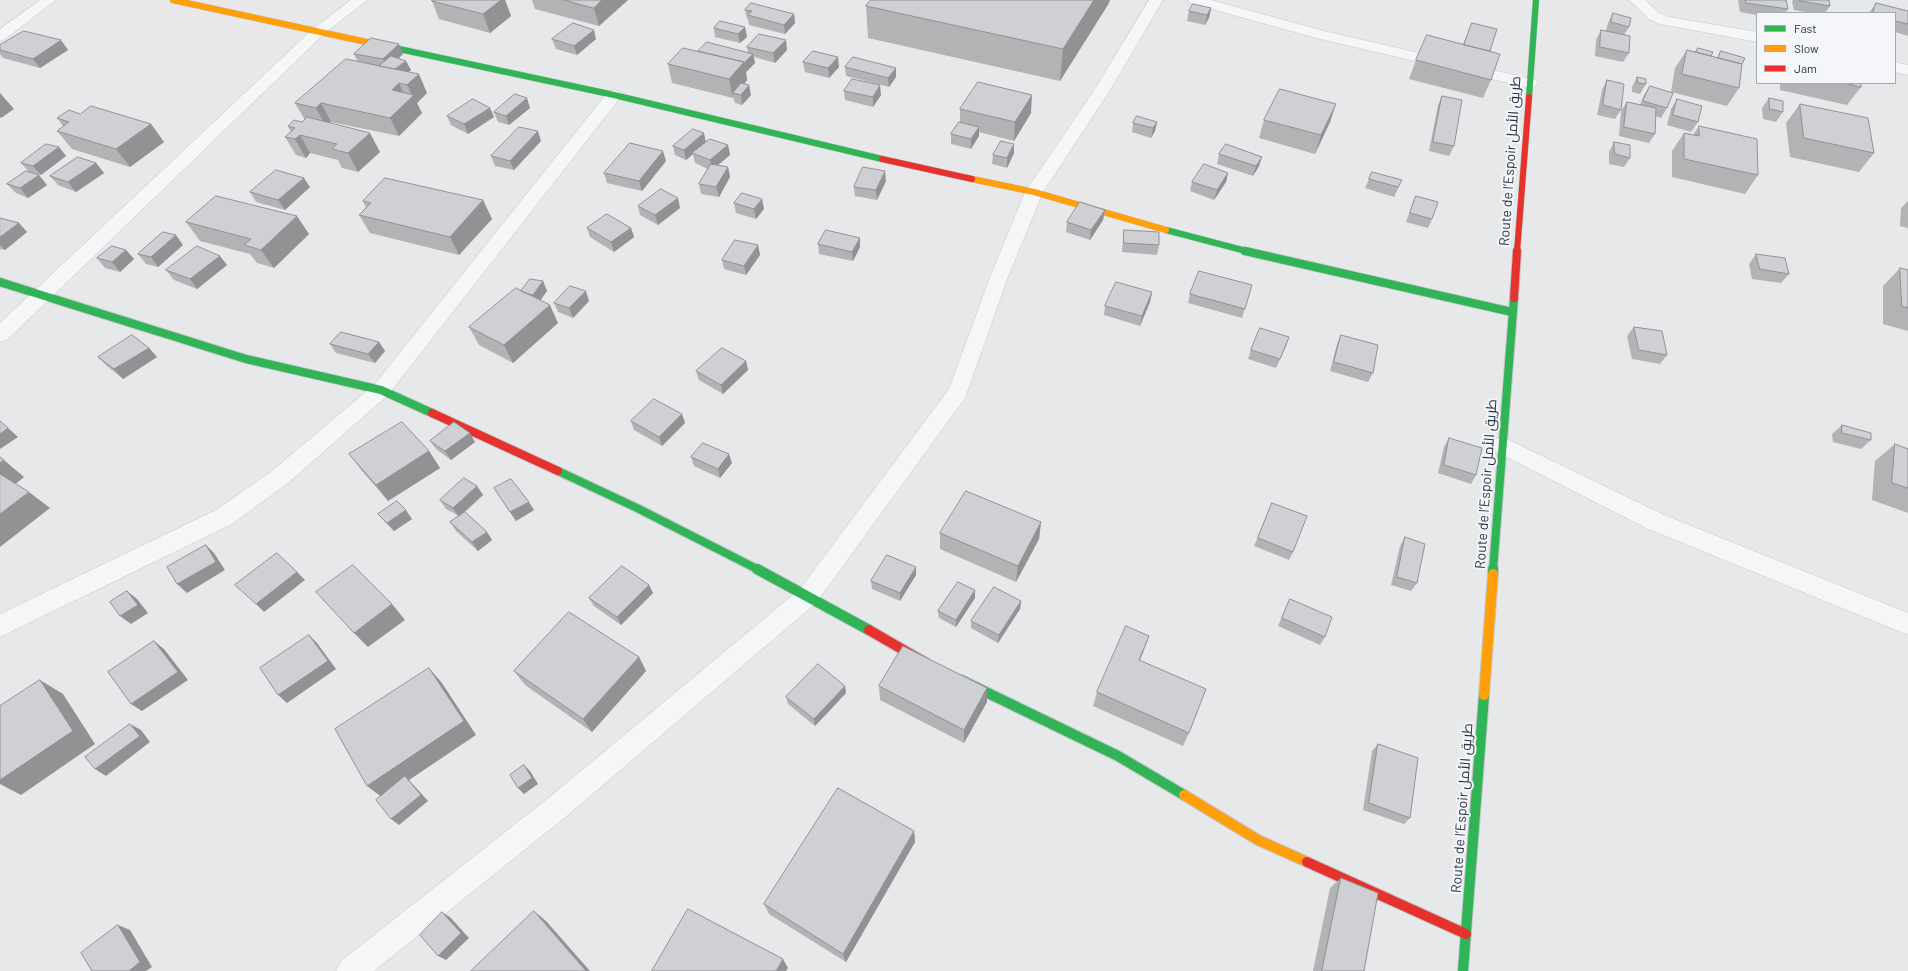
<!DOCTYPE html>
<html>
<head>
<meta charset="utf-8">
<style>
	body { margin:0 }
	#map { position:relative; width:1908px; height:971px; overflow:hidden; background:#e6e8ea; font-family:Barlow,sans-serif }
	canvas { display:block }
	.legend { position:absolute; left:1756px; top:12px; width:140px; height:72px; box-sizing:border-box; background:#f4f6f9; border:1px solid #a4a8b1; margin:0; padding:5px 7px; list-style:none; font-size:12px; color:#2b3445 }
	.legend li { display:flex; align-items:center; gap:8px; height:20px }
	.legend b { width:20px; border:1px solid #a4a8b1 }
</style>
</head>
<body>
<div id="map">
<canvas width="1908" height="971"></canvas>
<ul class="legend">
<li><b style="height:5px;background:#30b455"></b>Fast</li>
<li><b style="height:5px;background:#ff9f0a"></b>Slow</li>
<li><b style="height:5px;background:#e5322d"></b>Jam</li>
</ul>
</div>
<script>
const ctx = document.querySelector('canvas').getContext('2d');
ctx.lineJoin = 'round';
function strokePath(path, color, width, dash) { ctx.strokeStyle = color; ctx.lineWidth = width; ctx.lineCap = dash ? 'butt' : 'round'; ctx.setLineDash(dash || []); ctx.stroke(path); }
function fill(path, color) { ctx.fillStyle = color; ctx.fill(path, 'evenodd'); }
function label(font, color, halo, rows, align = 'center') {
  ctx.font = font + ' Barlow,Cairo,sans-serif'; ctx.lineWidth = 4; ctx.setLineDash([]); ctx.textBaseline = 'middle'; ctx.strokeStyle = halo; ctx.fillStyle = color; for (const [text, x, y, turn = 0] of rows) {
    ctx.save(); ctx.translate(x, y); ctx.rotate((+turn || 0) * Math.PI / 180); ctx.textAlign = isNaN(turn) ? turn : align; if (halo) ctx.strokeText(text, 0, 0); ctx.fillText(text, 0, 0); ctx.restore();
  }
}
const street = new Path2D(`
	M40,0H56L5,39L0,41V29Z
	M351,0H367L324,34L7,340L0,342V323L314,28Z
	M1149,0H1163L1109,92L1043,192L1008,277L965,398L816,603L569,814L374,971H336L341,961L551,796L800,589L949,389L990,277L1025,192L1093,92Z
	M1188,0H1211L1324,31L1536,80L1538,83L1536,86L1530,88L1316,38L1190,3Z
	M1629,0H1645L1659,13L1669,17L1757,32V42L1660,24L1649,19Z
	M1895,62L1908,65V75L1895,72Z
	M614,90L620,92L622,95L620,98L388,395L288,483L232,524L0,637V614L216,510L272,471L374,385L608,92Z
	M1503,437L1662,514L1908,613V635L1646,528L1495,451L1492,445L1495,439Z`);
const fastFar2 = new Path2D(`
	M371,43L614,95L882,159
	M1529,97L1536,0
	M1166,230L1250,252`);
const fastFar1 = new Path2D(`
	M1245,251L1512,312
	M0,282L246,359L381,390L432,413
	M558,471L637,508L759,570
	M1493,570L1514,298`);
const fast = new Path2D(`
	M757,569L869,630
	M1493,574V569
	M961,680L1118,756L1184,795
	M1463,971L1484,695`);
const slowFar1 = new Path2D(`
	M173,0L371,43
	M972,179L1034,192L1166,230`);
const slow = new Path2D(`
	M1484,695L1493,574
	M1184,795L1258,840L1307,862`);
const jamFar2 = new Path2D(`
	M882,159L972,179
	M1517,252L1529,97`);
const jamFar1 = new Path2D(`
	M1514,298L1517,251
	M432,413L558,471`);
const jam = new Path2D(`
	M869,630L926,663
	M1307,862L1466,934`);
strokePath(street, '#c4c6c8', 1);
strokePath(fastFar2, '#c4c6c8', 7);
strokePath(fastFar1, '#c4c6c8', 10);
strokePath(fast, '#c4c6c8', 12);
strokePath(slowFar1, '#c4c6c8', 7);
strokePath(slow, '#c4c6c8', 12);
strokePath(jamFar2, '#c4c6c8', 7);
strokePath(jamFar1, '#c4c6c8', 10);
strokePath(jam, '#c4c6c8', 12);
fill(street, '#f5f6f7');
strokePath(fastFar2, '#30b455', 6);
strokePath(fastFar1, '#30b455', 8);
strokePath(fast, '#30b455', 10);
strokePath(slowFar1, '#ff9f0a', 6);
strokePath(slow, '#ff9f0a', 10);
strokePath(jamFar2, '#e5322d', 6);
strokePath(jamFar1, '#e5322d', 8);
strokePath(jam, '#e5322d', 10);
fill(new Path2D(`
	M432,0H505L511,16L490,33L439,19L432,1Z
	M532,0H628L599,26L535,9Z
	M1738,0H1786L1788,9L1785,13H1757V15L1740,12Z
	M1793,0H1829L1830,6L1825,13H1810L1794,10L1792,2Z
	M1109,3L1060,81L868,38L866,6Z
	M1876,3L1908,11V36L1895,32V13H1869Z
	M1211,8L1209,18L1205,25L1187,21L1189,11Z
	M745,10L794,14L795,23L785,34L749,25L748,19H747Z
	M1613,13L1629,27L1624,35L1629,53L1623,62L1595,56L1596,40L1601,30L1606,31L1608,23Z
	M1472,23L1490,51L1491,80L1483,98L1409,79L1416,60L1463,44Z
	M745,27L747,37L740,43L715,37L714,28Z
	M552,39H596L577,55L556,49Z
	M0,45L68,50L40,68L3,58L0,54Z
	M747,47L787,50L775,63L754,57L755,63L746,72L747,80L744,84L751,95L742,105L735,103L733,97V98L672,83L668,64L698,51L748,53Z
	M1698,48L1711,56L1717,58L1721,51L1742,64L1739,88L1727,106L1671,92L1675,68L1687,50L1695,52Z
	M354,54H403L398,59L411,70L408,72L427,93L417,103L422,113L399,136L331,122L330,123L380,152L358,172L342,168L338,160L310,153L306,158L296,155L285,137L291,132L288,126L302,122L305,120L295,103L358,62Z
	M803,62L839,67L829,78L805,72Z
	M845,67L896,77L889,87L846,76Z
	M1637,77L1646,84L1640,94L1632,92V87Z
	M1607,80L1621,110L1615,119L1597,115L1602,90Z
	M1780,83H1861V87L1847,105L1780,90Z
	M1650,86L1667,108L1661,118L1655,116V134L1649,143L1619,136L1621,111L1627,102L1640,105L1644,95Z
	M844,91L881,95L873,107L845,100Z
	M1442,96L1454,146L1449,156L1429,151L1438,105Z
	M1769,98L1783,112L1776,122L1763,119L1762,108Z
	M1677,99L1698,122L1691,132L1667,125L1671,109Z
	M1336,104L1330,122L1315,154L1259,138L1264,120Z
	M1800,104L1874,153L1859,172L1790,157L1786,123Z
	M490,108L494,117L468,134L451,125L447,116Z
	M530,108L509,125L498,122L494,112Z
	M960,109L1031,113L1014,141L979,132V136L971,149L951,144V134L960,122Z
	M80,114L151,124L164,142L130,167L72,149L57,131L63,126L57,118Z
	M1157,122L1155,131L1151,138L1132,132L1133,123Z
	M1699,126L1758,175L1745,194L1672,177V151L1684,133L1693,135Z
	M541,141L514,170L495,166L491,156Z
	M706,142L728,145L730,155L718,165L728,167L730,177L719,197L701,194L699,184L708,169L695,163L693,154L686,160L675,155L673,146Z
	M1614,142L1630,158L1624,167L1609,164V152Z
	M59,147L66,156L41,175L29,172L21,163Z
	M1014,153L1007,168L992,164L993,155Z
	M1219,154L1259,166L1253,176L1217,164Z
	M666,161L642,191L607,183L604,173Z
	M96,163L104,173L76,192L58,185L50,176Z
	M1228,173L1226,182L1214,200L1190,191L1192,182Z
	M1369,179L1402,180L1394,197L1365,188Z
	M886,181L877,200L855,196L854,187Z
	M7,184L47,185L28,198L16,193Z
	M310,187L285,210L256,202L250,192Z
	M1416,196L1432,219L1428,228L1406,222L1412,205Z
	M762,199L764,209L756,219L736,213L734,203Z
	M483,200L492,219L459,255L370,233L359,215L366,208L363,201Z
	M1908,201V228L1900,226L1901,208Z
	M638,206L680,208L658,225L640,215Z
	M1105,210L1103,220L1090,240L1066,232L1067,222Z
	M0,218L19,223L27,232L5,250L0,249Z
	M186,222L309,234L274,268L257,263L250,254L200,241Z
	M587,228H631L634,237L614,252L590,237Z
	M1124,230L1159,245L1157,255L1122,252L1123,239Z
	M860,238V247L853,261L819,254L818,244Z
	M183,245L158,267L146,264L138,254Z
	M758,245L760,255L746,275L724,269L722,260Z
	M126,250L134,259L120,272L105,268L97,258Z
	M1756,254L1789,274L1781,283L1752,279L1749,264Z
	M220,256L227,265L197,289L174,280L166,270Z
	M1900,268L1908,270V331L1883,324V286Z
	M543,281L547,291L540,300L558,323L513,363L479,345L469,327L521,291Z
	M1252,285L1242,318L1188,303L1190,294Z
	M1152,292L1150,302L1140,326L1104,315L1105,306Z
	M589,301L573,318L558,312L554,303Z
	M1634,327L1667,355L1660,364L1632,359L1627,336Z
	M1341,335L1373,373L1368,382L1330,371L1337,344Z
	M379,342L385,351L375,363L336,353L330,344Z
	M1286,346L1276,368L1248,359L1251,350Z
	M149,348L157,357L123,379L107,366L98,357Z
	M746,361L748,370L723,394L699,380L696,371Z
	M682,414L685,423L662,446L634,430L631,421Z
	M1842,425L1871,440L1861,449L1833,442L1832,434Z
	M1449,438L1476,475L1471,484L1438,473L1444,447Z
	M430,441L475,442L451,460L436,449Z
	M1895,444L1908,449V513L1872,500L1875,461Z
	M429,451L440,468L388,501L362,471L349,454Z
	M691,457L732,463L720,478L694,466Z
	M477,486L483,495L461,515L487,532L492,540L478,551L456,531L450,522L459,516L446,509L440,500Z
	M494,488L534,510L516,521Z
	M1272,503L1293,552L1289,560L1254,546Z
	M378,514L412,519L394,531L385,522Z
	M1041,522L1039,539L1016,582L940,549V533Z
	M1405,537L1417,583L1411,591L1391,585L1400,546Z
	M916,567V575L900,601L872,589L871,581Z
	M649,585L653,593L621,625L594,606L589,598Z
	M975,590V598L956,627L939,618L938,611Z
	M1290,599L1325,637L1320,645L1278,626L1286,607Z
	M1021,601L1020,609L998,643L971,628V621Z
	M1144,650L1140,660L1189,733L1183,746L1093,706L1097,692Z
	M639,657L646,671L592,732L525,685L514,671Z
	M845,686L846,693L815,726L788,704L786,697Z
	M879,686L987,702L964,743L880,700Z
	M1378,744L1410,818L1404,824L1363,810L1372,751Z
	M914,831L915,842L846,962L769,914L764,904Z
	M1341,878L1364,971H1313L1330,888Z`), '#b1b3b5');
fill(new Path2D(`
	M501,0H505L511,16L490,33L483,14Z
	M602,0H628L599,26L594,8Z
	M1094,0H1110L1109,3L1060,81L1063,49Z
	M1211,8L1209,18L1205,25L1207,15Z
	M794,14L795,23L785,34L784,25Z
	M745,27L747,37L740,43L738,34Z
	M594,30L596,39L577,55L574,46Z
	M61,40L68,50L40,68L33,59Z
	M786,40L787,50L775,63L773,53Z
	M399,44L403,54L387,69L383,59Z
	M753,54L755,63L746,72L747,80L736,94L733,93V98L729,79L744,62Z
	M838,57L839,67L829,78L828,68Z
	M406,61L411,70L395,83L390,73Z
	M896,68V77L889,87L888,78Z
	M419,74L427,93L417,103L422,113L399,136L390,118L392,90L399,83L407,101L413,96L407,85Z
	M749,85L751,95L742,105L741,95Z
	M880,85L881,95L873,107V97Z
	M0,93L14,109L1,118L0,117Z
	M1032,95L1031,113L1014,141L1015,122Z
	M527,98L530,108L509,125L506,116Z
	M321,103L331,122L326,126L316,108Z
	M1336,104L1330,122L1315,154L1321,135Z
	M490,108L494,117L468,134L464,124Z
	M1157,122L1155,131L1151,138L1153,128Z
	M151,124L164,142L130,167L116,149Z
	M979,127V136L971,149V139Z
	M538,131L541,141L514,170L510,161Z
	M370,133L380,152L358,172L348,153Z
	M704,133L706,143L692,153L693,154L686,160L684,150Z
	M300,135L310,153L306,158L295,139Z
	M1014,144V153L1007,168V158Z
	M728,145L730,155L712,170L710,160Z
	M59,147L66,156L41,175L33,166Z
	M663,151L666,161L642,191L639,181Z
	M1262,157L1259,166L1253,176L1256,166Z
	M96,163L104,173L76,192L68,182Z
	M728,167L730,177L719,197L716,187Z
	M885,171L886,181L877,200L876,190Z
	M1228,173L1226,182L1214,200L1217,190Z
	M39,175L47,185L28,198L20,188Z
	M304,178L310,187L285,210L278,200Z
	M678,198L680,208L658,225L655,215Z
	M762,199L764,209L756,219L754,209Z
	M483,200L492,219L459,255L450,237Z
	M1105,210L1103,220L1090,240L1091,230Z
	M297,216L309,234L274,268L261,250Z
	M19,223L27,232L5,250L0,245V237Z
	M631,228L634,237L614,252L611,242Z
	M176,235L183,245L158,267L151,257Z
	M860,238V247L853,261L852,252Z
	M758,245L760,255L746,275L744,266Z
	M126,250L134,259L120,272L112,262Z
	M220,256L227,265L197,289L190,279Z
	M543,281L547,291L538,304L533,295Z
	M586,291L589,301L573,318L569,308Z
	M1152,292L1150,302L1140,326L1142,316Z
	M550,305L558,323L513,363L504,345Z
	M1289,337L1286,346L1276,368L1280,359Z
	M379,342L385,351L375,363L368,354Z
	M149,348L157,357L123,379L114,369Z
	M746,361L748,370L723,394L721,385Z
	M682,414L685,423L662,446L659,437Z
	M8,428L18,437L0,449V434Z
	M470,433L475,442L451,460L445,451Z
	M429,451L440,468L388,501L376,485Z
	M729,454L732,463L720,478L718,469Z
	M4,460L24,477L13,486L0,475V463Z
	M477,486L483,495L459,517L453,508Z
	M29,492L50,508L0,547V514Z
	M529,502L534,510L516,521L510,512Z
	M406,510L412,519L394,531L387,523Z
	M1041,522L1039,539L1016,582L1018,566Z
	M487,532L492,540L478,551L472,542Z
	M206,545L214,553L225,570L187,593L177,584Z
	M916,567V575L900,601V593Z
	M297,572L305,580L264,612L256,604Z
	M649,585L653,593L621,625L617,617Z
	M975,590V598L956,627V620Z
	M127,591L137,599L148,613L131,624L120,616Z
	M1021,601L1020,609L998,643L999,635Z
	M392,604L405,620L368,647L354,633Z
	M309,635L317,643L336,669L287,703L278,695Z
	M1149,636L1144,650L1134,674L1139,660Z
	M154,641L164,649L188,680L142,711L131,704Z
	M639,657L646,671L592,732L583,719Z
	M429,668L442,683L476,735L409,780L428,801L399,825L391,819L383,798L367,786Z
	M40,680L63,694L95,744L21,795L0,784V780Z
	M845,686L846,693L815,726L814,719Z
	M987,688V702L964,743V730Z
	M130,724L141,730L150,742L106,776L95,769Z
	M524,765L530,771L538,784L524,794L518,788Z
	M914,831L915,842L846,962L843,954Z
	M534,911L546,921L590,971H586Z
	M442,912L450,917L469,938L446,960L438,956Z
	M118,925L130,930L152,967L146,971H129Z
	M783,959L788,968L786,971H776Z`), '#909294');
const building = new Path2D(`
	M432,0H501L483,14L432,1Z
	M564,0H602L594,8Z
	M871,0H1094L1063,49L866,6Z
	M1746,0H1786L1788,9L1746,3Z
	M1800,0H1829L1830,6L1800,1Z
	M751,3L794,14L784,25L748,15L752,11L745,10Z
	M1876,3L1908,11V24L1895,21V13H1873Z
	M1193,4L1211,8L1207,15L1189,11Z
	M1613,13L1631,18L1629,27L1611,22Z
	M720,21L745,27L738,34L714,28Z
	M573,23L594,30L574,46L552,39Z
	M1472,23L1497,29L1490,51L1464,45Z
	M1601,30L1630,36L1629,53L1600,47Z
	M24,31L61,40L33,59L0,50V45Z
	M759,34L786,40L773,53L747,47Z
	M1427,35L1500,54L1491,80L1416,60Z
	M371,38L399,44L383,59L354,54Z
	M707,42L753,54L744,63V62L698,51Z
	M683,48L744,62L729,79L668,64Z
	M1698,48L1713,52L1711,56L1696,52Z
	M1687,50L1742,64L1739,88L1682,74Z
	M813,51L838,57L828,68L803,62Z
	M1721,51L1745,58L1742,64L1718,58Z
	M391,56L406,61L395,69L379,66Z
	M853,57L896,68L888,78L845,67Z
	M346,59L419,74L407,85L399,83L392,90L414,95L390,118L321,103L316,108L295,103Z
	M1637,77L1646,79V84L1638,83Z
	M852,79L880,85L873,97L844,91Z
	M1607,80L1624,84L1621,110L1603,105Z
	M978,82L1032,95L1015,122L960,109Z
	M741,83L749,85L741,95L733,93Z
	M1845,83H1861V87Z
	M1650,86L1673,93L1667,108L1643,101Z
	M1280,89L1336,104L1321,135L1264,120Z
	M515,94L527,98L506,116L494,112Z
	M1442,96L1462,100L1454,146L1433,142Z
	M1769,98L1783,101V112L1770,109Z
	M473,99L490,108L464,124L447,116Z
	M1677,99L1702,106L1698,122L1673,115Z
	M1627,102L1656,108L1655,134L1624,127Z
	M1800,104L1868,118L1874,153L1804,138Z
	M91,106L151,124L116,149L57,131L69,122L57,118L69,110L80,114Z
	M1137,116L1157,122L1153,128L1133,123Z
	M307,117L370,133L348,153L332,149L337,144L300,135L295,139L285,137L295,128L288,126L294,120L302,122Z
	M959,122L979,127L971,139L951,134Z
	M1699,126L1757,139L1758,175L1684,159V133L1699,136Z
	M519,127L538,131L510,161L491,156Z
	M693,129L704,133L684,150L673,146Z
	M710,139L728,145L710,160L692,153Z
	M1001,141L1014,144L1007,158L993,155Z
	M1614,142L1630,145V158L1615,154Z
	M630,143L663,151L639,181L604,173Z
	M46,144L59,147L33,166L21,163Z
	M1226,144L1262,157L1256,166L1219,154Z
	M78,157L96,163L68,182L50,176Z
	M711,164L728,167L716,187L699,184Z
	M1204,164L1228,173L1217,190L1192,182Z
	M863,167L885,171L876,190L854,187Z
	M276,170L304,178L278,200L250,192Z
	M26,171L39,175L20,188L7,184Z
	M1372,172L1402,180L1398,187L1369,179Z
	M385,178L483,200L450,237L359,215L371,203L363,201Z
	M661,189L678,198L655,215L638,206Z
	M742,193L762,199L754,209L734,203Z
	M216,196L297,216L261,250L244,245L251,239L186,222Z
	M1416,196L1438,202L1432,219L1410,213Z
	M1080,202L1105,210L1091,230L1067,222Z
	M607,214L631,228L611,242L587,228Z
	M0,218L19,223L0,237Z
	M826,230L860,238L852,252L818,244Z
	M1124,230L1159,232V245L1124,243Z
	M163,232L176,235L151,257L138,254Z
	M735,240L758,245L744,266L722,260Z
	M112,246L126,250L112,262L97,258Z
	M197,246L220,256L190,279L166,270Z
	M1756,254L1785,258L1789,274L1760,269Z
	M1900,268L1908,270V308L1902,306Z
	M1199,271L1252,285L1245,309L1190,294Z
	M530,279L543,281L533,295L525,293L521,291Z
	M1116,282L1152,292L1142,316L1105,306Z
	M570,286L586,291L569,308L554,303Z
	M516,288L550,305L504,345L469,327Z
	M1634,327L1662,331L1667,355L1639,350Z
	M1260,328L1289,337L1280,359L1251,350Z
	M341,332L379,342L368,354L330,344Z
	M132,335L149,348L114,369L98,357Z
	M1341,335L1378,345L1373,373L1334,362Z
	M722,348L746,361L721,385L696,371Z
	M654,399L682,414L659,437L631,421Z
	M0,421L8,428L0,434Z
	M402,422L429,451L376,485L349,454Z
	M454,422L470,433L445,451L430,441Z
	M1842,425L1871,433V440L1842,433Z
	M1449,438L1482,448L1476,475L1444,465Z
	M703,443L729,454L718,469L691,457Z
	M1895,444L1908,449V488L1892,483Z
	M0,457L4,460L0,463Z
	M0,474L29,492L0,514Z
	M464,478L477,486L453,508L440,500Z
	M511,479L529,502L510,512L494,488Z
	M966,491L1041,522L1018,566L940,533Z
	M397,501L406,510L387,523L378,514Z
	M1272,503L1307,516L1293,552L1258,538Z
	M465,512L487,532L472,542L450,522Z
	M1405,537L1425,544L1417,583L1397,577Z
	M206,545L216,562L177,584L167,567Z
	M277,553L297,572L256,604L235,585Z
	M887,555L916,567L900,593L871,581Z
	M353,565L392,604L354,633L316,592Z
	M622,566L649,585L617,617L589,598Z
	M958,582L975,590L956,620L938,611Z
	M994,587L1021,601L999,635L971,621Z
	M127,591L138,605L120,616L110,602Z
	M1290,599L1332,617L1325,637L1282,618Z
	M569,612L639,657L583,719L514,671Z
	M1126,626L1149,636L1139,660L1206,689L1189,733L1097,692Z
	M309,635L328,661L278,695L260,668Z
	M154,641L178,672L131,704L108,672Z
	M903,646L987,688L964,730L879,686Z
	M818,664L845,686L814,719L786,697Z
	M429,668L464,721L367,786L335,729Z
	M40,680L73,731L0,780V706Z
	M130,724L140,736L95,769L85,757Z
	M1378,744L1418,758L1410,818L1369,803Z
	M524,765L532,778L518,788L510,775Z
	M405,776L421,795L391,819L376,800Z
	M838,788L914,831L843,954L764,904Z
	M1341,878L1378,893L1364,971H1322Z
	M688,909L783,959L776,971H652Z
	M534,911L586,971H471Z
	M442,912L461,933L438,956L420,935Z
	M118,925L140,962L129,971H92L81,953Z`);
fill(building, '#ced0d3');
strokePath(building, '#909294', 1);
label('14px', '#2b3445', '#f4f6f9', [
	["Route de l’Espoir طريق الأمل",1510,161,-86],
	["Route de l’Espoir طريق الأمل",1486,484,-86],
	["Route de l’Espoir طريق الأمل",1462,808,-86]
]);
</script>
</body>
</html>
